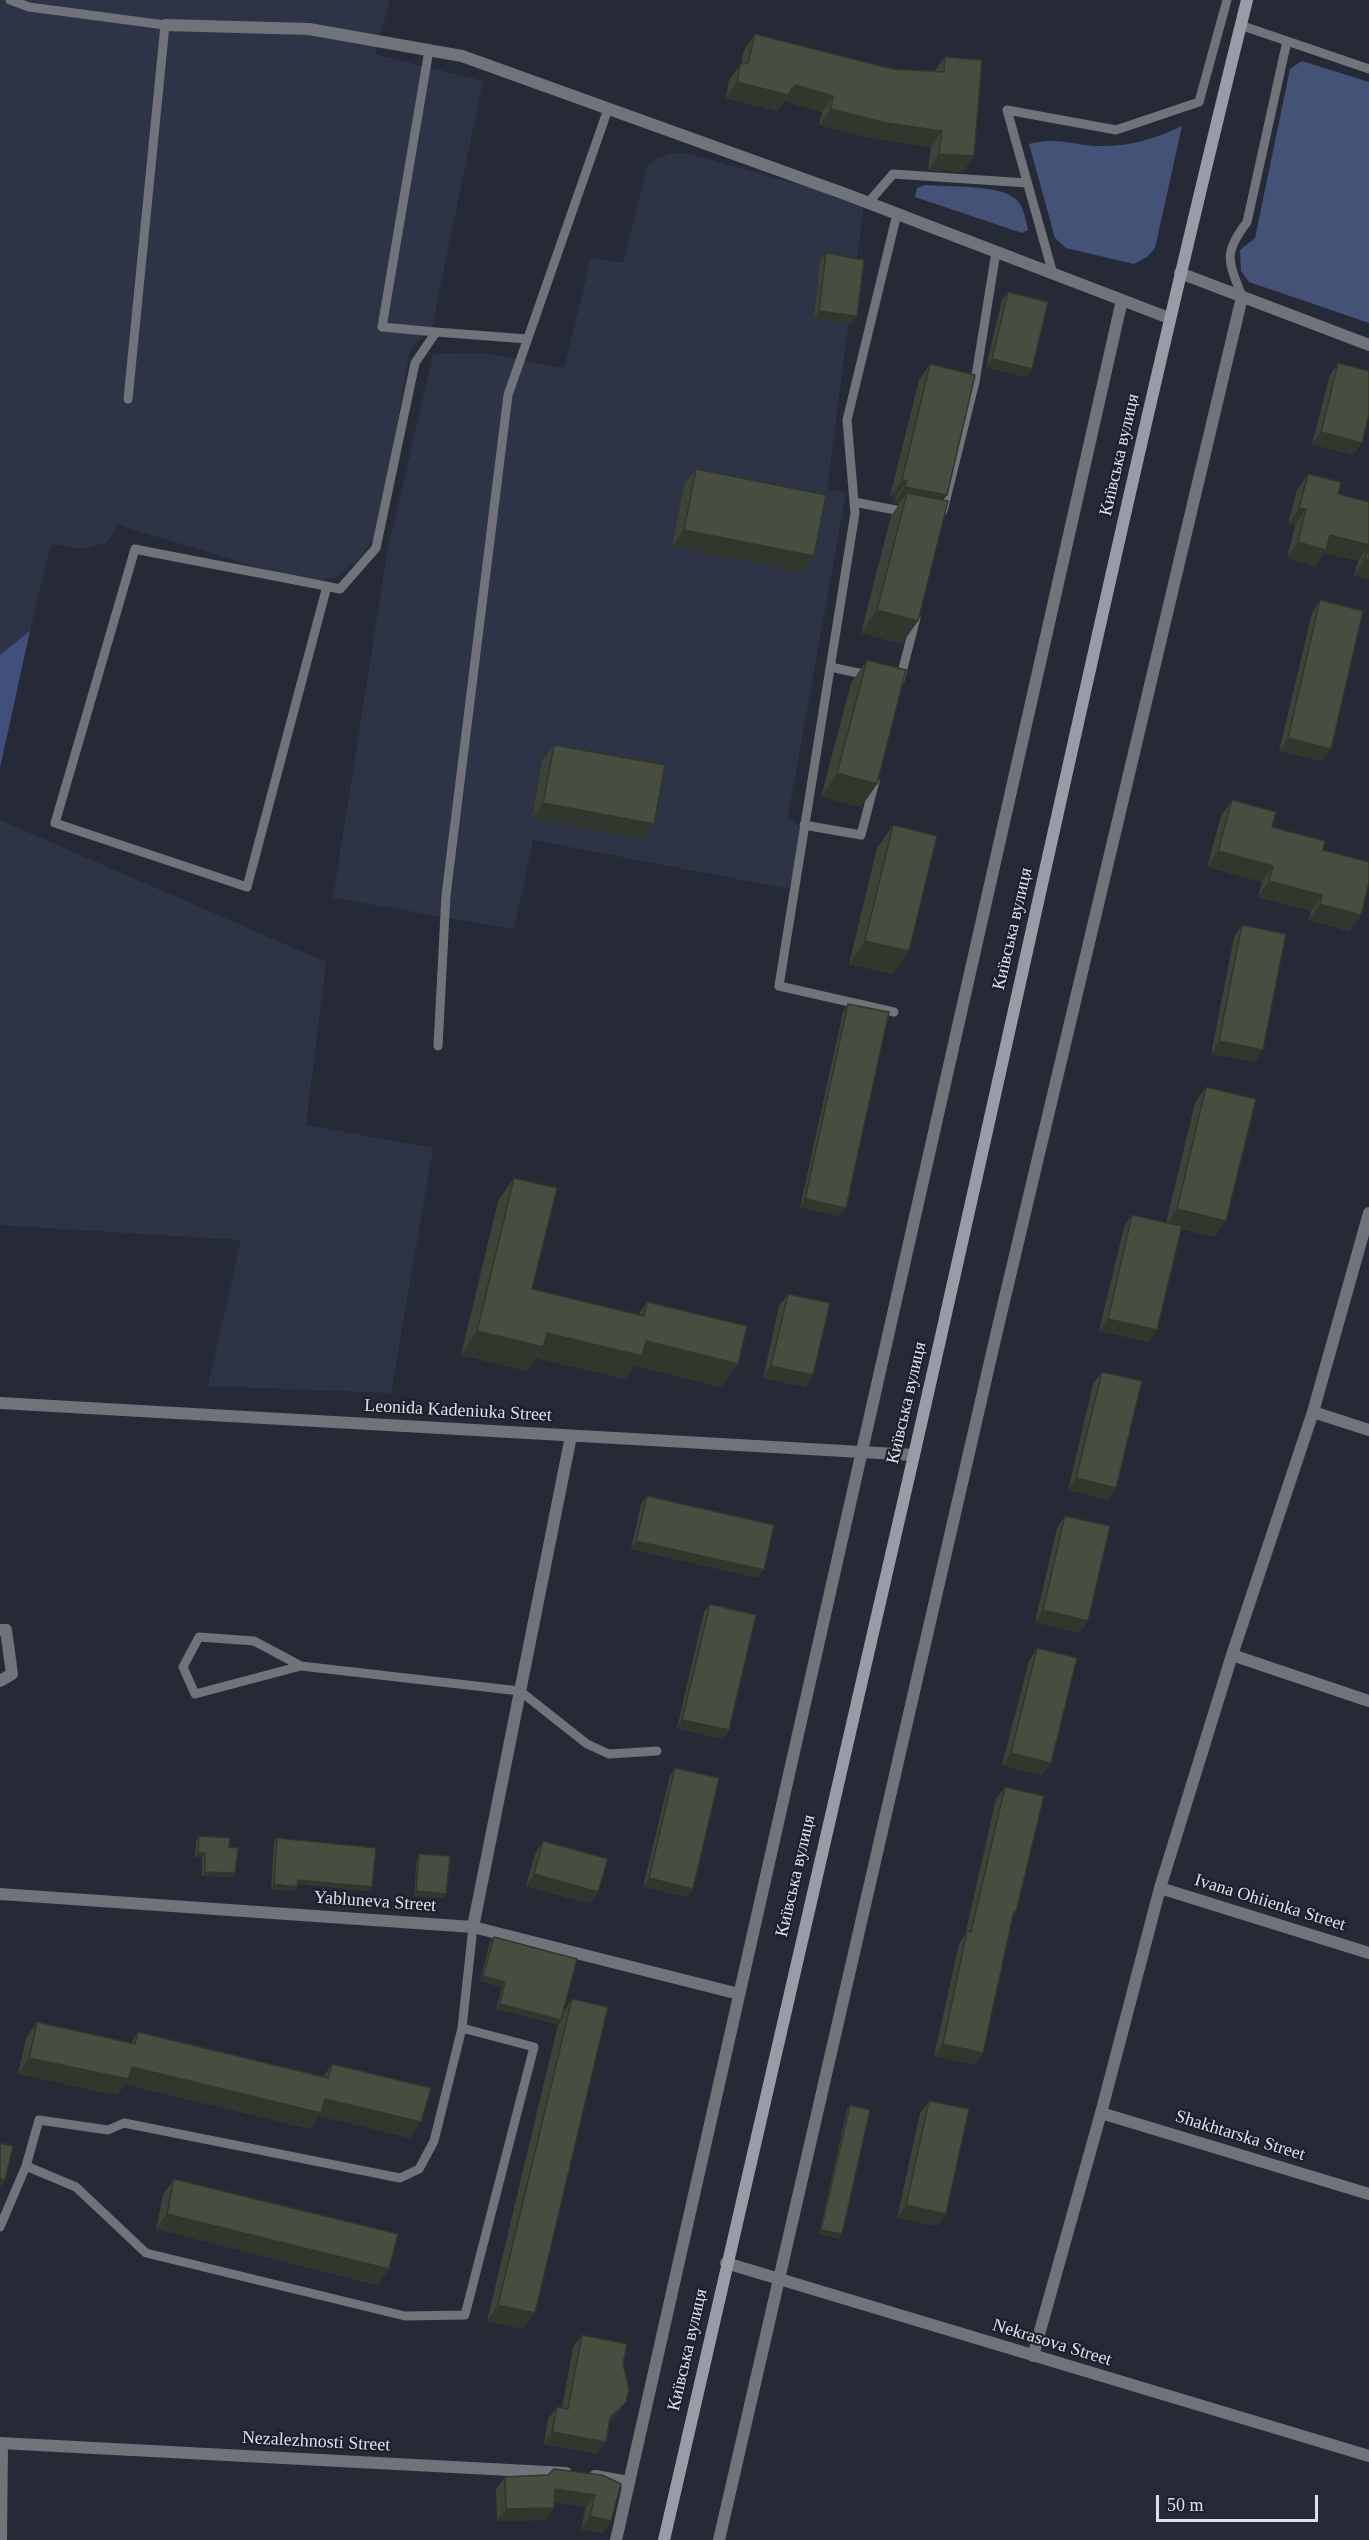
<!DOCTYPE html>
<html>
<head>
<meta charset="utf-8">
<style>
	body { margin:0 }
	#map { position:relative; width:1369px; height:2540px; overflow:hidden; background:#252a36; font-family:"Times New Roman",serif }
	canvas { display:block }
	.scale { position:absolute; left:1156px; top:2495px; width:162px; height:27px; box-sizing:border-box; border:3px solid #dde0e8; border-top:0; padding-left:8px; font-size:18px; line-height:21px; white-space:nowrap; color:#dde0e8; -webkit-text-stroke:4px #1c202c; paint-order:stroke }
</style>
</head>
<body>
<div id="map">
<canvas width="1369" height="2540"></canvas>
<div class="scale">50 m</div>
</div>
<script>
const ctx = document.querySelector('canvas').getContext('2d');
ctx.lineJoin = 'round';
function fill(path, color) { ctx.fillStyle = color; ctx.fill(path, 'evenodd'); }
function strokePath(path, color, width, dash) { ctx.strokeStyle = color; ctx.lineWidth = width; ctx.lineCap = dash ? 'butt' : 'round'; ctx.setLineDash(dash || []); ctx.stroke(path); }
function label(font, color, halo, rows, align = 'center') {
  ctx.font = font + ' "Times New Roman",serif'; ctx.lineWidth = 4.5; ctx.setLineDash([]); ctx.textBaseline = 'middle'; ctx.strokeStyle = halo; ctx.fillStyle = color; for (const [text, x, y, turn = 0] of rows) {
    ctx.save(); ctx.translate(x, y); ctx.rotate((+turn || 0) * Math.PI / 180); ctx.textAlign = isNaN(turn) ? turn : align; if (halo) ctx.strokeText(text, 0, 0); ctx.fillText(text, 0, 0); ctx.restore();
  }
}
fill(new Path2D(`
	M0,0H390L375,54L483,81L432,327L410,349L379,530L360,558L337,577L316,581L290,577L118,525L107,542L85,549L51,544L30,631L0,655Z
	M673,153H687L864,203L827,489L846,493L788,816L805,832L789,889L533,840L514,929L333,898L387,554L433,354L483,353L564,368L591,257L623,263L648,165L657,158Z
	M0,820L326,962L306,1125L433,1148L391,1393L208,1386L241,1240L0,1225Z`), '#2d3445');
fill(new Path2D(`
	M1302,61L1369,82V323L1249,282L1241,271L1240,250L1255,238L1290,69Z
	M1182,126L1155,248L1147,257L1134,264L1066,248L1055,238L1029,144C1054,137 1070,144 1095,146C1129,147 1152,140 1182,126Z
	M925,185C946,187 997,185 1013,197C1024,204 1025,218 1028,230L1022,233L915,197L917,188Z`), '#445278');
fill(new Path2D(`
	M30,631L0,768V655Z`), '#404f7b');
strokePath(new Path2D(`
	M10,0L29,7L165,25L128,399
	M1240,25L1369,69
	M429,50L382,327L436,332
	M868,203L893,174L1027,183
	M1053,274L1007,110L1116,130L1199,102L1227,0
	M1242,297C1229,261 1222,255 1247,222L1287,41
	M854,502L906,512
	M943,511L975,382L996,252
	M327,586L247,887L55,823L135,549C204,563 272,575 340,589L376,548L415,363L436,332L527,339
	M830,667L868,675
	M900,680L916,618
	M804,825L861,835L875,781
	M894,1012L779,986L855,513L847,420L897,214
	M438,1046L446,895L508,395L608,109
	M301,1666L254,1641L199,1637L183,1667L195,1694L301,1666L520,1691L587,1744L609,1754L657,1751
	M462,2028L434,2141L419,2169L400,2178L124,2123L108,2130L39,2120L26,2166L76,2187L146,2253L405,2316L465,2315L534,2047L462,2028L473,1927
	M0,2227L26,2166`), '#707379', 9);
strokePath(new Path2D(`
	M165,25L309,29L462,56L848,195L1169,318
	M1180,273L1369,345
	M0,1403L914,1455
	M1313,1412L1369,1430
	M0,1630H6L12,1674L0,1681
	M1232,1655L1369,1701
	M1160,1888L1369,1953
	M0,1894L473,1927L739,1994
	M473,1927L571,1436
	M1101,2113L1369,2194
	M726,2263L1369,2456
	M1033,2356L1101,2113L1160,1888L1232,1655L1313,1412L1369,1213
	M0,2443L566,2473
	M595,2476L629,2482
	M1,2540L2,2444
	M616,2540L1122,300
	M719,2540L997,1331L1242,297`), '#707379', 12);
strokePath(new Path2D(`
	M664,2540C745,2178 831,1817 914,1455C1025,970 1127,483 1247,0`), '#989ca7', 12);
fill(new Path2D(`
	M755,34L892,69L934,72L945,57L963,172L928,170L931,147L875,139L819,125L822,112L784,101L777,111L726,98L729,80L741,64L744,50Z
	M826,253L851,324L814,319L820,261Z
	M1008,292L1032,369L1027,377L986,367L1002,300Z
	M1338,363L1353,455L1312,444L1330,375Z
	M930,364L947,495L943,500L902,644L861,633L891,516L899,504L894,503L896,497L890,496L919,380Z
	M696,469L814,556L803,572L672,546L684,485Z
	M1308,474L1338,494L1369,502V579L1354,575L1358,561L1324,553L1315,566L1287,558L1295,525L1288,524L1297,490Z
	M1320,600L1322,761L1279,751L1312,613Z
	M867,660L877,784L861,807L821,797L851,683Z
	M554,745L643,839L532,819L542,761Z
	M1232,800L1272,827L1323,850L1361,915L1349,931L1309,920L1311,911L1258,897L1262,882L1207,867L1221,816Z
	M893,825V974L849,964L877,848Z
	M1242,925L1255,1062L1211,1054L1234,937Z
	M848,1004L840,1216L800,1207L843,1012Z
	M1206,1087L1215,1237L1181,1229L1149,1342L1099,1331L1124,1227L1132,1215L1166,1223L1195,1103Z
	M514,1178L532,1289L638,1315L647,1302L738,1364L722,1387L635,1366L626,1379L536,1358L527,1371L461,1355L498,1201Z
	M788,1294L813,1375L805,1387L763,1378L779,1306Z
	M1102,1372L1116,1488L1108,1500L1068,1490L1093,1384Z
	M647,1496L758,1578L631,1549L641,1504Z
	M1065,1516L1088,1621L1079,1633L1035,1622L1057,1528Z
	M710,1604L723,1739L677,1728L704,1612Z
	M1037,1648L1051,1763L1042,1775L1002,1765L1029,1661Z
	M675,1768L693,1889L687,1897L643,1887L670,1776Z
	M1005,1787L1016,1912L1012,1918L983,2053L975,2065L934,2056L959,1944L965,1935L996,1799Z
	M199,1836L229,1847L235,1873L233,1877L202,1876V1857H195L196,1841Z
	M277,1838L372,1887L369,1891L297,1884V1887L294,1891L271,1889L274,1842Z
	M543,1841L590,1904L526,1886L535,1854Z
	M419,1854L443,1898L414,1896L417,1858Z
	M494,1937L564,2011L572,1999L524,2329L487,2321L558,2024L496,2009L502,1987L480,1981L490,1942Z
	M37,2022L131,2043L138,2032L323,2077L332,2064L410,2138L319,2116L310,2129L125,2084L117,2095L18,2074L26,2038Z
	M929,2101L946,2214L937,2226L897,2218L920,2113Z
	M850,2105L839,2239L819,2234L847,2109Z
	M174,2179L378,2285L156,2229L163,2195Z
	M582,2335L623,2364L617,2414L609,2422L597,2454L544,2444L548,2419L557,2407L562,2408L573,2347Z
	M602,2475L603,2533L581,2529L586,2507L555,2502L546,2520L497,2521L496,2489L505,2477Z`), '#3d4337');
fill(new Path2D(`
	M737,82L788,95L777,111L726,98Z
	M795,85L833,96L822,112L784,101Z
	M831,109L942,131L931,147L875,139L819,125Z
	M939,154L974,156L963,172L928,170Z
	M819,311L857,316L851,324L814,319Z
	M992,359L1032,369L1027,377L986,367Z
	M1321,432L1362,443L1353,455L1312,444Z
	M902,480L907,481L896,497L890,496Z
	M905,487L947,495L935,511L907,493L899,504L894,503Z
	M1299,508L1306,509L1295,525L1288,524Z
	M684,530L814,556L803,572L672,546Z
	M1330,535L1369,545L1358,561L1324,553L1315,566L1287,558L1298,542Z
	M1365,559L1369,560V579L1354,575Z
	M877,610L918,621L902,644L861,633Z
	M1288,738L1331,749L1322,761L1279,751Z
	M837,773L877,784L861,807L821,797Z
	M543,803L654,824L643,839L532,819Z
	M1218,851L1273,866L1262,882L1207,867Z
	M1269,881L1322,895L1311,911L1258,897Z
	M1320,904L1361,915L1349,931L1309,920Z
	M865,941L909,951L893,974L849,964Z
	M1219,1041L1263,1050L1255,1062L1211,1054Z
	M805,1199L846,1208L840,1216L800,1207Z
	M1177,1209L1226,1221L1215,1237L1166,1225Z
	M1108,1319L1157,1330L1149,1342L1099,1331Z
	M477,1331L547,1333L646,1341L738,1364L722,1387L635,1366L626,1379L536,1358L527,1371L461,1355Z
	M771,1366L813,1375L805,1387L763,1378Z
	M1076,1478L1116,1488L1108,1500L1068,1490Z
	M636,1541L764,1570L758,1578L631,1549Z
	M1043,1610L1088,1621L1079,1633L1035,1622Z
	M682,1720L729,1730L723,1739L677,1728Z
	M1011,1753L1051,1763L1042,1775L1002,1765Z
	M198,1853H205L202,1857H195Z
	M205,1872L235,1873L233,1877L202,1876Z
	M534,1874L598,1892L590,1904L526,1886Z
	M649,1878L693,1889L687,1897L643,1887Z
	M298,1880L372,1887L369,1891L295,1884Z
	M274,1884L297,1887L294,1891L271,1889Z
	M416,1891L446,1894L443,1898L414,1896Z
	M483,1976L505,1982L502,1987L480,1981Z
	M500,2004L561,2020L558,2025L496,2009Z
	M943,2044L983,2053L975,2065L934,2056Z
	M29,2058L132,2067L325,2099L421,2122L410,2138L319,2116L310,2129L125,2084L117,2095L18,2074Z
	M0,2179L5,2180L0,2188Z
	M906,2205L946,2214L937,2226L897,2218Z
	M167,2214L389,2269L378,2285L156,2229Z
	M821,2230L842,2234L839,2239L819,2234Z
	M498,2305L535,2313L524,2329L487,2321Z
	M626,2402L617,2414L602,2430L610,2418Z
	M552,2432L606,2442L597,2454L544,2444Z
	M555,2489L595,2495L586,2507L547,2501Z
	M554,2508L546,2520L497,2521L506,2509Z
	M590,2516L611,2521L603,2533L581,2529Z`), '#32372d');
const building = new Path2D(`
	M755,34L892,69L944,72L945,57L982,60L974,156L939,154L942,131L886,123L831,109L833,96L795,85L788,95L737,82L740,64L748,63Z
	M826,253L864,260L857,316L819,311Z
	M1008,292L1048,302L1032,369L992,359Z
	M1338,363L1369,371V414L1362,443L1321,432Z
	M930,364L975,375L947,495L905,487L907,481L902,480Z
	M696,469L826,495L814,556L684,530Z
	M1308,474L1341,482L1338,494L1369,502V560L1365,559L1369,545L1330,535L1326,550L1298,542L1306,509L1299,508Z
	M907,493L948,501L918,621L877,610Z
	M1320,600L1363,611L1331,749L1288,738Z
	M867,660L906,670L877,784L837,773Z
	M554,745L665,765L654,824L543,803Z
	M1232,800L1276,812L1272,827L1325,841L1323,850L1369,862V883L1361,915L1320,904L1322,895L1269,881L1273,866L1218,851Z
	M893,825L937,836L909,951L865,941Z
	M1242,925L1286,934L1263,1050L1219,1041Z
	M848,1004L889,1012L846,1208L805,1199Z
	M1206,1087L1256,1099L1226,1221L1177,1209Z
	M514,1178L557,1188L532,1289L644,1316L647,1302L747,1326L738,1364L646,1341L642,1356L547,1333L543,1347L477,1331Z
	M1132,1215L1182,1226L1157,1330L1108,1319Z
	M788,1294L830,1303L813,1375L771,1366Z
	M1102,1372L1142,1381L1116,1488L1076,1478Z
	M647,1496L774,1525L764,1570L636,1541Z
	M1065,1516L1110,1526L1088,1621L1043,1610Z
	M710,1604L756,1615L729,1730L682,1720Z
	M1037,1648L1077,1658L1051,1763L1011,1753Z
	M675,1768L719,1778L693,1889L649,1878Z
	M1005,1787L1044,1796L1016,1912L1014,1911L983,2053L943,2044L967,1931L971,1932Z
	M199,1836L230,1838L229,1847L238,1848L235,1873L205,1872V1853H198Z
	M277,1838L376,1848L372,1887L298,1880L297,1887L274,1884Z
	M543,1841L608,1859L598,1892L534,1874Z
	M419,1854L450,1856L446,1894L416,1891Z
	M494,1937L577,1959L561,2020L500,2004L505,1982L483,1976Z
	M572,1999L608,2007L535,2313L498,2305Z
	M37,2022L135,2044L138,2032L328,2078L332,2064L431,2088L421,2122L325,2099L321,2113L132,2067L128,2079L29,2058Z
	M929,2101L969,2109L946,2214L906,2205Z
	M850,2105L870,2110L842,2234L821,2230Z
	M0,2143L13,2146L5,2180L0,2179Z
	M174,2179L398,2234L389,2269L167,2214Z
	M582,2335L627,2344L623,2364L629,2389L626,2402L610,2418L606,2442L552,2432L557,2407L568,2409Z
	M554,2469L602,2475L621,2484L611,2521L590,2516L595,2495L555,2489L554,2508L506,2509L505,2477L548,2475Z`);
fill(building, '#474e40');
strokePath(building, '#32372d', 1.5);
label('18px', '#dde0e8', '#1c202c', [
	["Київська вулиця",1120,455,-77],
	["Київська вулиця",1013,929,-77],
	["Київська вулиця",907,1403,-77],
	["Leonida Kadeniuka Street",458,1411,3],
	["Київська вулиця",796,1876,-77],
	["Yabluneva Street",375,1902,4],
	["Ivana Ohiienka Street",1270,1903,17],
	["Shakhtarska Street",1240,2136,17],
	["Nekrasova Street",1052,2343,17],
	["Київська вулиця",688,2350,-77],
	["Nezalezhnosti Street",316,2442,3]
]);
</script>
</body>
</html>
